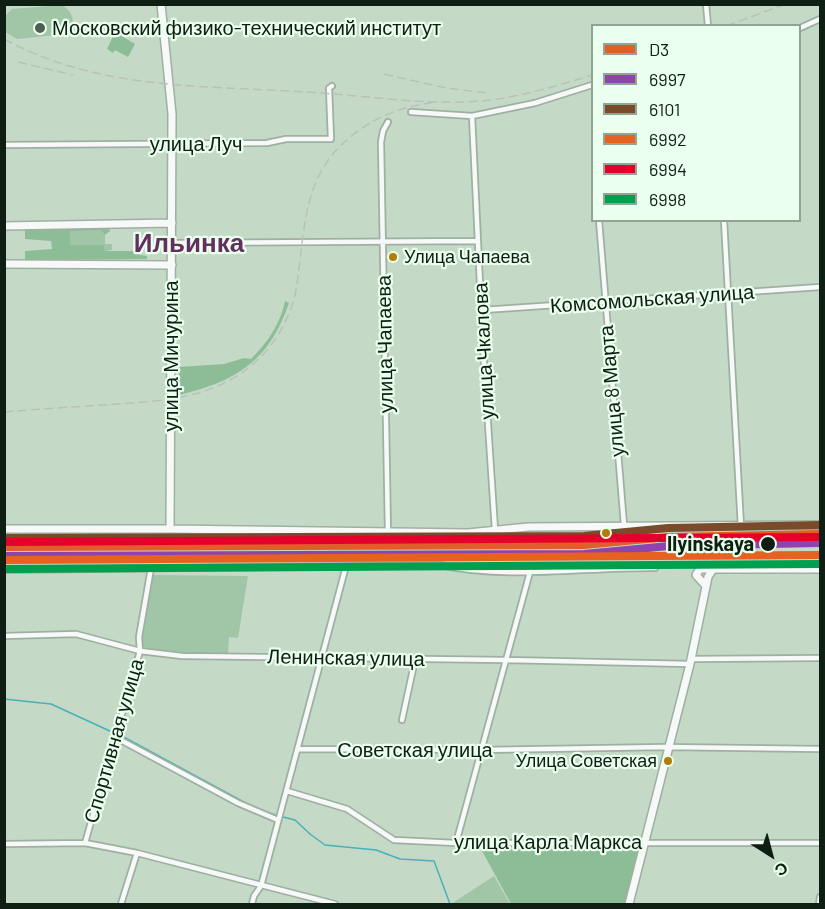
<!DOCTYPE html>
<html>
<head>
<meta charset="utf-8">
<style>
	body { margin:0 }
	#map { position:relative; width:825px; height:909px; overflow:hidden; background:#c4dac7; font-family:Barlow,sans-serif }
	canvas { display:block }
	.frame { position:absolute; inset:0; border:6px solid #0f1e12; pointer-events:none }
	.legend { position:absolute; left:591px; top:24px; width:210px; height:198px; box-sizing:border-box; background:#eaffed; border:2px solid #92a595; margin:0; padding:8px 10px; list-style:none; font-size:18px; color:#0f1e12 }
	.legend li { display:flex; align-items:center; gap:12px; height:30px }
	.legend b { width:30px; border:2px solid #92a595 }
	.north { position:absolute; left:741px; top:825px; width:60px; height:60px; -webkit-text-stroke:4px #eaffed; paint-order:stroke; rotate:144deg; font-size:16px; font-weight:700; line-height:24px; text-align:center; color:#0f1e12 }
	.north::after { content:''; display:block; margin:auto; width:21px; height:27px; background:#0f1e12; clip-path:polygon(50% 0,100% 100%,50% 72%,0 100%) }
</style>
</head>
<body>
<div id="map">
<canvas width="825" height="909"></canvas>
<div class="frame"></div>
<ul class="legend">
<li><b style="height:8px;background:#e15d29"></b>D3</li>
<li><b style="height:8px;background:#8e44ad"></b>6997</li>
<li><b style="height:8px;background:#7a4b2a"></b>6101</li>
<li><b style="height:8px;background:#e76121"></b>6992</li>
<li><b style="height:8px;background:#e4002b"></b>6994</li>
<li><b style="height:8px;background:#019f4e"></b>6998</li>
</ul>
<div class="north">С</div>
</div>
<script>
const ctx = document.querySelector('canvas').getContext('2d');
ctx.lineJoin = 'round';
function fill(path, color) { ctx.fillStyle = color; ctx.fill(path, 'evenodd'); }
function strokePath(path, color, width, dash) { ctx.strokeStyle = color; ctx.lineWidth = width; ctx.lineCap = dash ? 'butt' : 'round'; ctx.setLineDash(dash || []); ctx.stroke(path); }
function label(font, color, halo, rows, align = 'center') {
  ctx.font = font + ' Barlow,sans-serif'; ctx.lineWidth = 4.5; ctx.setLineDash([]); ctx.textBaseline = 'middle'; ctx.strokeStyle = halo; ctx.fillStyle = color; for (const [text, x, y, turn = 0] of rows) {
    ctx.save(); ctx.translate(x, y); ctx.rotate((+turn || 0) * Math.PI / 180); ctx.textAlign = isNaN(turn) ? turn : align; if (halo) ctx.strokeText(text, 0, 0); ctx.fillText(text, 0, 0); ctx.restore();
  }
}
fill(new Path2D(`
	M62,5C74,12 77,25 66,34L17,39L5,32V16L12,9Z
	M69,230H100L105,235V244H112V250L105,251L104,245H70Z
	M153,575L248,576L238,638L229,637L228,654L167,652L142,647V628Z
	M494,876L510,904H451Z`), '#a1c5a7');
fill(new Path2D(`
	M115,32L135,44L128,57L115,50L113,53L107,49Z
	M108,224L110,231L105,235L100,230L70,231V245H104L105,251H137L140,255L147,256V259L25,260V251L52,249L51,241L25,239V230L62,229V225Z
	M285,301L289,303C269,361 237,381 179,395V367L224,364L244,358L251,359C267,343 281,323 285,301Z
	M481,849L639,850L625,904H511Z`), '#8dbd96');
strokePath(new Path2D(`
	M4,699L51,704L112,732
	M120,735L253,807
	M265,812L276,815
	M283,817L295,820L310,834L325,845L376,850L400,859L434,861L450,904`), '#48b1b8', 1.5);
const street = new Path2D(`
	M706,4L708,26
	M800,28L820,19
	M411,112L472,116
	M4,145L267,143L286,139H331L329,88L332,86
	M599,220L624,525
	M724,220L741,527
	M172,243L477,241
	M483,310L820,287
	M495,530L483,348L472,116L535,103L592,85
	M388,533L381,142L383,131L388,122
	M4,570L440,565C510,580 584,567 655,568
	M4,636L76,634L140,651L182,656L506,660L690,664
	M691,659L820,658
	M402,720L415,660
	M115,737L238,803L278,820
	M298,749L481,750L665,747L820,749
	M287,791L347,809L394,840L456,843H820
	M85,843L140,651L139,637L151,568
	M456,843L530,572
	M4,844L85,843L137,853L335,904
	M121,904L137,853
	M252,904L254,896L261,886L346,566
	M819,904L820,897`);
const secondary = new Path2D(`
	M161,4L172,114L170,529
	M4,226L172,223
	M4,264L172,265
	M4,529H170L468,533L528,527L820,525
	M706,586L696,575L700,569H820
	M629,904L690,664L708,577L713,569`);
strokePath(street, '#9fb0a2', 8);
strokePath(secondary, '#9fb0a2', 10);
strokePath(street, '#f6f9f7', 4.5);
strokePath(secondary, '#f6f9f7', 7);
strokePath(new Path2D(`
	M726,26L786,4
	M4,39C107,95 221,84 333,94C383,98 432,105 482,101C520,97 557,86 592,75
	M18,62L73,75
	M384,74L446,88L487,93
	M4,412C38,409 71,407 104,405C145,402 191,401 228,381C263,363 288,329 296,290C306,230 300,175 354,134C380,114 405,106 437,102`), '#bac0bb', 1.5, [9, 4.5]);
strokePath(new Path2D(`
	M4,547L584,545L668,537L820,534`), '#e15d29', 8);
strokePath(new Path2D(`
	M4,556L584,554L669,546L820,543`), '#8e44ad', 8);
strokePath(new Path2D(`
	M4,538L584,536L668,528L820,525`), '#7a4b2a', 8);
strokePath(new Path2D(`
	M4,560L820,555`), '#e76121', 8);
strokePath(new Path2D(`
	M4,542L820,537`), '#e4002b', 8);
strokePath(new Path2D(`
	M4,569L820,564`), '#019f4e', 8);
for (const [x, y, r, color] of [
	[40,28,6,"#4e6051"],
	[393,257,5,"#b17d05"],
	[606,533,5,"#b17d05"],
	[768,544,8,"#0f1e12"],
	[668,761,5,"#b17d05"]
]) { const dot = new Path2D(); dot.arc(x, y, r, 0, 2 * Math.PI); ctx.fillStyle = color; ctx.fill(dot); strokePath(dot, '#eaffed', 2); }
label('18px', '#0f1e12', '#eaffed', [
	["Улица Чапаева",404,257],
	["Улица Советская",657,761,"right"]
], 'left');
label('20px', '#0f1e12', '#eaffed', [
	["Московский физико-технический институт",52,28]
], 'left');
label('20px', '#0f1e12', '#eaffed', [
	["улица Луч",196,144],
	["Комсомольская улица",652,299,-4],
	["улица Чапаева",385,344,-91],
	["улица Чкалова",484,351,-93],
	["улица Мичурина",171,356,-90],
	["улица 8 Марта",612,391,-95],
	["Ленинская улица",346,658,1],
	["Спортивная улица",114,741,-74],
	["Советская улица",415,750],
	["улица Карла Маркса",548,842]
]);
label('bold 20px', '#0f1e12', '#eaffed', [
	["Ilyinskaya",754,544]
], 'right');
label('bold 26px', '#622f5f', '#eaffed', [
	["Ильинка",189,243]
]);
</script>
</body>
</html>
